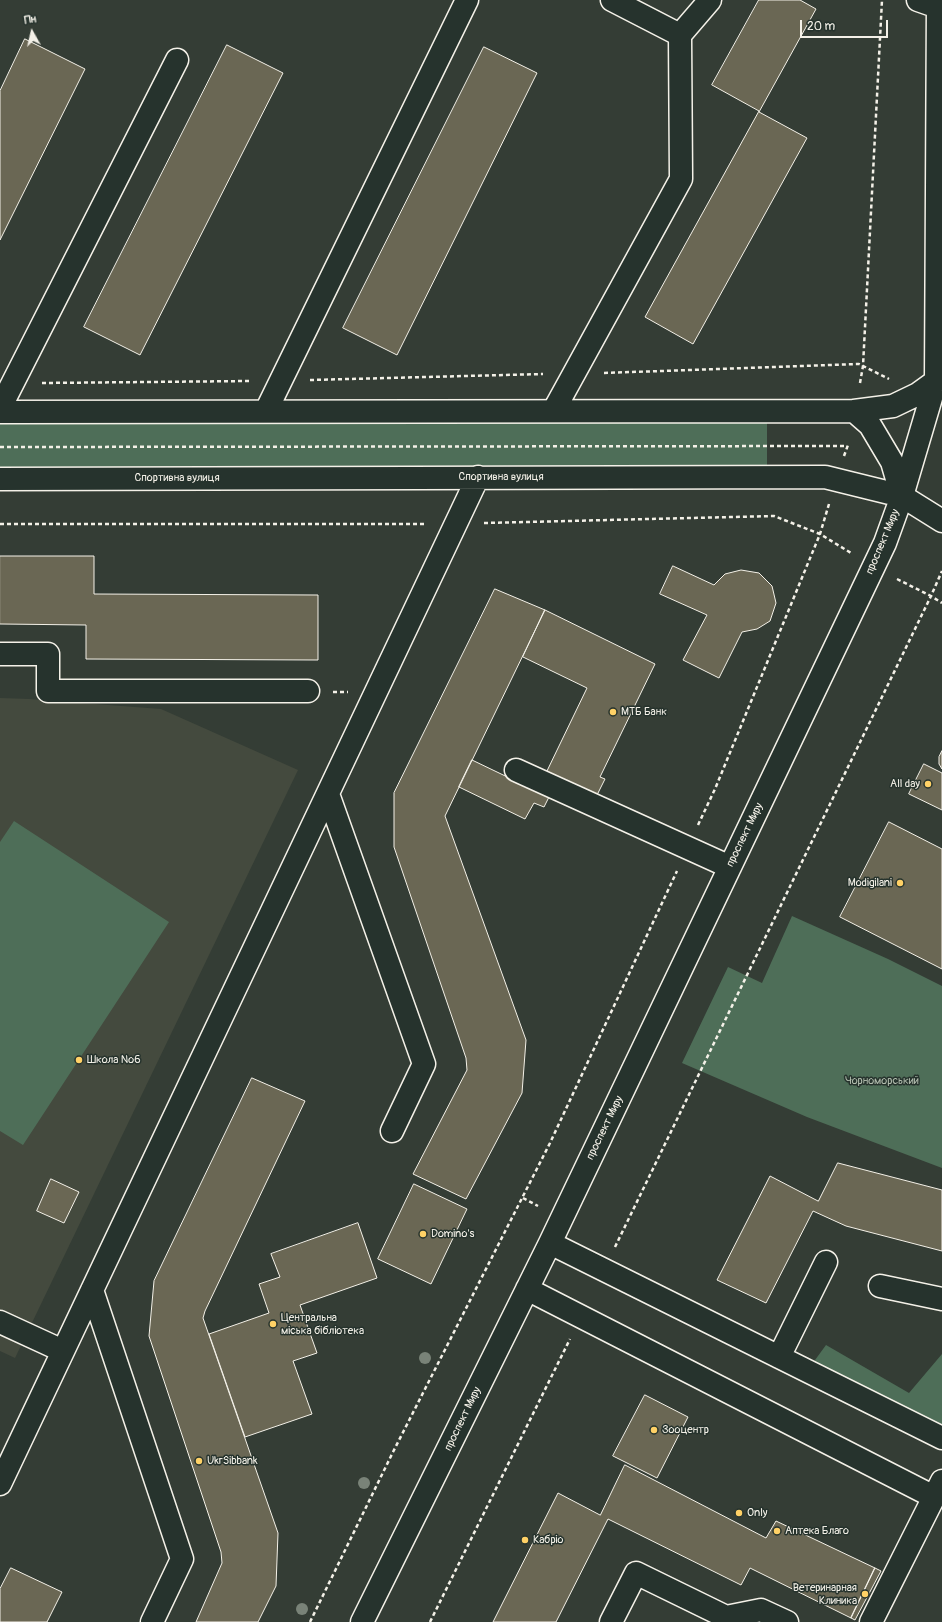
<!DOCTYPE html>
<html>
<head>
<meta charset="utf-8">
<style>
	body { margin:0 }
	#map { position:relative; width:942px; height:1622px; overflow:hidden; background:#343d35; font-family:Pangolin,sans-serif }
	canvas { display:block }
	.north { position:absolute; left:12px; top:12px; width:40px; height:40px; -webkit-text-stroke:3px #26332d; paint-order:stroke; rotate:352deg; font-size:11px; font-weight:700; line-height:16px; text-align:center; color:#f4f1e8 }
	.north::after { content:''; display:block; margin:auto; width:14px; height:18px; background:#f4f1e8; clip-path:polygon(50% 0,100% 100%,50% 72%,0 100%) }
	.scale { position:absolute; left:800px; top:20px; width:88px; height:18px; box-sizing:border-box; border:2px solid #f4f1e8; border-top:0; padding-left:5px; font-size:12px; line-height:14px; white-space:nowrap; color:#f4f1e8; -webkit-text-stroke:3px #26332d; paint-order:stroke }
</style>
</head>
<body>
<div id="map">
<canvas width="942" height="1622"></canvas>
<div class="north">Пн</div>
<div class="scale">20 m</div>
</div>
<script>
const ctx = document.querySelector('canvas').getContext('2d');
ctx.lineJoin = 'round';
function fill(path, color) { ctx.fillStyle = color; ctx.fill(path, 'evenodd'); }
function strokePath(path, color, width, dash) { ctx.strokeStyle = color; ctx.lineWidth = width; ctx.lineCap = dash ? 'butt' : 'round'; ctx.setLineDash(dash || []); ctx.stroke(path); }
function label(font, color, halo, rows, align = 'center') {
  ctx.font = font + ' Pangolin,sans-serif'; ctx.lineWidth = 3; ctx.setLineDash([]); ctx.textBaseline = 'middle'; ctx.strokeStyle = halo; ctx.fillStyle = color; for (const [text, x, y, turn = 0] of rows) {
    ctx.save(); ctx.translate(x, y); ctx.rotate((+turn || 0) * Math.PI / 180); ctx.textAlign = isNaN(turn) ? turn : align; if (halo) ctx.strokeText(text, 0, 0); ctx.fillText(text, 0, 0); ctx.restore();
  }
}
fill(new Path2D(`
	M0,698L29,699L161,709L298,770L15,1358L0,1351Z`), '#444a3e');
fill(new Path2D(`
	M767,422V468L0,470V423Z
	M14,821L169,922L23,1145L0,1131V842Z
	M792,916L888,959L942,986V1168L807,1117L682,1063L728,967L762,983Z
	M826,1345L909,1393L942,1354V1438L807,1371Z`), '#4e6e58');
const building = new Path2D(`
	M759,0H800L816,9L759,112L807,138L693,344L645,317L759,111L712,85Z
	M25,39L85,69L0,240V91Z
	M227,45L283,73L140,355L84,327Z
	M484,47L537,73L397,355L343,328Z
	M0,556H94V594L318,595V660L86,659V625L0,624Z
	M673,566L714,585L725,574L741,570L759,573L772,586L776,603L770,621L757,629L742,632L719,678L683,660L707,615L660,594Z
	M495,589L545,610L445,816L526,1040L522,1093L466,1199L413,1174L467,1070L466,1058L394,847V793Z
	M545,610L655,664L600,777L605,779L596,797L546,773L587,688L523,657Z
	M942,751V769L939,764V757Z
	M472,760L549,797L544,807L534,803L525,819L459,787Z
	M924,764L942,773V810L909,794Z
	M889,822L942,849V969L840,917Z
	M252,1078L305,1101L205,1311L203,1318L278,1533L276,1586L258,1622H196L222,1563L221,1552L149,1336L154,1281Z
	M838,1163L942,1190V1251L846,1226L813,1211L766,1303L717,1280L770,1176L818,1201Z
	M51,1179L79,1192L64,1223L37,1211Z
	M414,1184L467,1209L431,1284L378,1259Z
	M358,1223L377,1278L300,1305L317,1353L293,1361L312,1414L245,1437L209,1334L269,1313L259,1284L280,1277L271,1254Z
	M645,1395L688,1417L657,1478L613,1456Z
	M625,1465L766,1538L776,1521L875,1568L851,1618L750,1568L741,1585L608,1519L556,1622H493L558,1493L600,1515Z
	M11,1568L62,1592L47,1622H0V1589Z
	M875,1568L881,1571L855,1620L851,1618Z`);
fill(building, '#6a6754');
strokePath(building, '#f4f1e8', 1);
const minor = new Path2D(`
	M918,0L938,7
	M680,35L710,0
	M0,408L177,60
	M554,410L681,179L680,35L612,0
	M266,411L467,0
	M854,411L893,406L918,394L936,381
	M0,412L854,411L870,425L892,462L902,496
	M0,479L825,477L902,496L942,521
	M0,654H48V691H308
	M516,770L730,867
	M328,794L424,1064L392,1131
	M550,1243L942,1438
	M880,1286L942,1299
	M527,1289L934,1497
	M92,1290L182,1559L152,1622
	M0,1322L63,1351
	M779,1357L826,1262
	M0,1484L478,477
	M362,1622L550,1243L885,543L902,496L936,381L938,0
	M611,1622L636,1573L726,1617L761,1610L787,1622
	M871,1622L942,1481`);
strokePath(minor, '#f4f1e8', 25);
strokePath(new Path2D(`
	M604,373L859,364L889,379
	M310,380L543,374
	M42,383L251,381
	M860,383L863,366L882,0
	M0,447L847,446
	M844,456L848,445
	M829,504L820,534L851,553
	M484,523L774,516L820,534L715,789L698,825
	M0,524H425
	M897,579L931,596L942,571
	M333,692H348
	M523,1198L538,1206
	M615,1247L931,596L942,603
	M310,1622L393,1452L550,1143L677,871
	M430,1622L570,1339`), '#f4f1e8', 2.5, [4, 3]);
strokePath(minor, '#26332d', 22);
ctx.fillStyle = '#798378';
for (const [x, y] of [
	[425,1358],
	[364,1483],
	[302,1609]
]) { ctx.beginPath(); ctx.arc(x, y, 6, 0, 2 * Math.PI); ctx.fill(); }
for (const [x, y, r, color] of [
	[613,712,4,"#ffd166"],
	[928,784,4,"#ffd166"],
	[900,883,4,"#ffd166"],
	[79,1060,4,"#ffd166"],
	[423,1234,4,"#ffd166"],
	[273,1324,4,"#ffd166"],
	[654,1430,4,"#ffd166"],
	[199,1461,4,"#ffd166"],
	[739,1513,4,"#ffd166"],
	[777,1531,4,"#ffd166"],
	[525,1540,4,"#ffd166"],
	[865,1594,4,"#ffd166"]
]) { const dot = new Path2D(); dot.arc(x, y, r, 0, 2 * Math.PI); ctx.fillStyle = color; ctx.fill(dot); strokePath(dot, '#26332d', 1.5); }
label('11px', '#f4f1e8', '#26332d', [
	["Спортивна вулиця",501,477],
	["Спортивна вулиця",177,478],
	["проспект Миру",883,542,-67],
	["проспект Миру",745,835,-64],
	["проспект Миру",605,1128,-64],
	["проспект Миру",463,1419,-64]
]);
label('11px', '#f4f1e8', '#26332d', [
	["МТБ Банк",621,712],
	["All day",920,784,"right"],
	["Modigilani",892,883,"right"],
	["Школа №6",87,1060],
	["Domino's",431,1234],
	["Центральна",281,1318],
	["міська бібліотека",281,1331],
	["Зооцентр",662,1430],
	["UkrSibbank",207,1461],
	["Only",747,1513],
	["Аптека Благо",785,1531],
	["Кабріо",533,1540],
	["Ветеринарная",857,1588,"right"],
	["Клиника",857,1601,"right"]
], 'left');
label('11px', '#b2bdae', '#26332d', [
	["Чорноморський",882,1081]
]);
</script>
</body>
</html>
